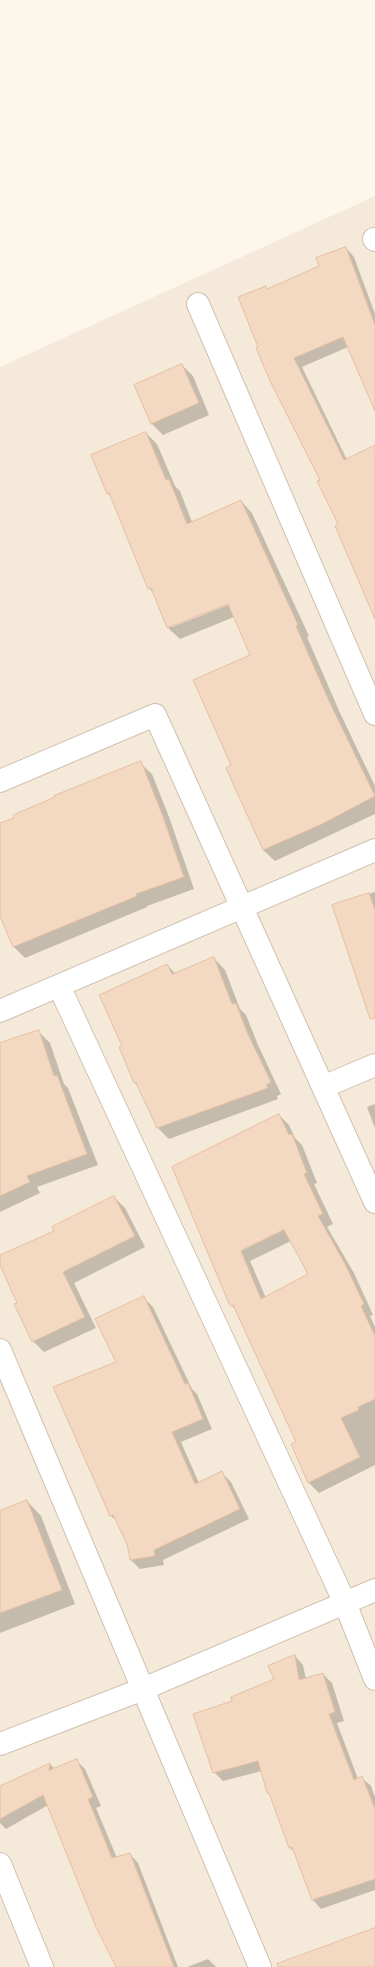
<!DOCTYPE html>
<html>
<head>
<meta charset="utf-8">
<style>
	body { margin:0 }
	canvas { display:block; background:#fdf7eb }
</style>
</head>
<body>
<canvas width="375" height="1967"></canvas>
<script>
const ctx = document.querySelector('canvas').getContext('2d');
ctx.lineJoin = 'round';
function fill(path, color) { ctx.fillStyle = color; ctx.fill(path, 'evenodd'); }
function strokePath(path, color, width, dash) { ctx.strokeStyle = color; ctx.lineWidth = width; ctx.lineCap = dash ? 'butt' : 'round'; ctx.setLineDash(dash || []); ctx.stroke(path); }
fill(new Path2D(`
	M375,196V1967H0V367Z`), '#f5ead9');
fill(new Path2D(`
	M346,248L354,257L375,314V406L348,347L302,367L347,460L375,446V617L321,480L259,348L265,287L268,289L321,267Z
	M182,365L193,376L209,415L163,435L151,423Z
	M146,433L157,444L175,486L180,491L192,522L241,501L252,513L309,636L307,637L340,713L375,786V814L275,861L263,850L233,766L252,656L234,617L180,639L168,628L154,594L149,588L112,498L108,494L92,455ZM232,602L233,603L172,627V625Z
	M140,763L152,774L169,817L194,889L147,906V907L25,958L14,947L0,914V824Z
	M375,892V995L334,905Z
	M214,958L225,970L240,1009L246,1015L258,1045L281,1094L277,1096L278,1099L169,1139L158,1128L139,1088L135,1083L123,1047L167,965L175,973Z
	M38,1031L50,1043L64,1084L68,1088L98,1165L37,1187L40,1193L0,1212V1044Z
	M375,1104V1128L367,1107Z
	M279,1115L289,1125L295,1138L302,1145L317,1183L314,1184L333,1224L327,1227L354,1273L373,1315L370,1316L375,1327V1465L319,1493L309,1483L297,1442L238,1312L231,1305L174,1167ZM291,1241L310,1275L266,1298L250,1261Z
	M114,1197L125,1208L145,1247L74,1283L96,1328L44,1352L33,1341L0,1263V1256L55,1231Z
	M144,1298L153,1307L192,1389L197,1394L212,1429L181,1442L199,1483L222,1473L231,1482L249,1519L163,1560L164,1565L140,1569L131,1560L128,1544L117,1521L111,1516L117,1363Z
	M27,1501L41,1516L75,1604L0,1633V1512Z
	M295,1656L303,1665L306,1679L323,1674L332,1683L344,1721L337,1723L358,1779L362,1778L371,1786L375,1797V1890L321,1909L313,1900L295,1852L290,1848L271,1796L268,1793L262,1771L223,1781L214,1772L234,1702L275,1680Z
	M76,1760L85,1769L101,1806L96,1808L117,1858L130,1854L138,1863L178,1967H117L48,1805L6,1829L0,1823V1787L50,1764L55,1769Z
	M208,1959L216,1967H187Z`), '#0003');
const building = new Path2D(`
	M346,247L375,325V411L343,337L294,358L344,460L375,445V619L335,526L338,524L317,481L320,480L270,381L256,348L258,347L238,297L266,286L267,289L319,266L316,258Z
	M182,364L199,403L151,424L134,385Z
	M146,432L166,480L169,479L187,524L241,500L298,625L296,626L329,701L375,796L322,824L263,850L226,768L231,765L193,680L250,655L228,604L167,628L151,588L148,589L109,493L107,494L91,455Z
	M141,761L162,814L184,877L136,894L137,896L13,947L0,916V823L14,818L13,815L55,797L54,796Z
	M369,893L375,910V1018L370,1019L332,905Z
	M214,957L232,1004L236,1003L247,1032L271,1082L266,1085L268,1088L157,1128L136,1083H134L119,1047L122,1046L99,995L167,964L172,974Z
	M39,1030L54,1076L57,1075L87,1154L27,1176L30,1182L0,1196V1043Z
	M279,1114L289,1135L292,1134L307,1173L304,1174L323,1214L318,1216L344,1262L364,1304L361,1306L375,1336V1399L358,1407L359,1410L341,1418L360,1457L308,1483L291,1444L296,1442L233,1305L230,1306L172,1167ZM284,1230L308,1274L261,1299L241,1251Z
	M114,1196L135,1236L63,1272L85,1317L32,1342L14,1304L17,1303L0,1265V1255L54,1231L52,1227Z
	M144,1296L185,1384L188,1383L203,1419L172,1432L195,1484L222,1471L240,1509L154,1550L155,1556L130,1560L127,1544L113,1515L110,1516L53,1387L116,1362L95,1319Z
	M27,1500L62,1590L0,1613V1511Z
	M295,1655L299,1680L323,1673L335,1712L329,1714L354,1780L362,1776L375,1809V1879L312,1900L292,1847L289,1848L269,1793H267L258,1761L213,1773L193,1714L232,1701L231,1697L274,1679L268,1666Z
	M77,1759L93,1797L88,1799L112,1858L130,1853L174,1967H116L96,1927L43,1795L0,1819V1786L50,1763L49,1770Z
	M375,1928V1967H278L277,1964Z`);
fill(building, '#f3d8c2');
strokePath(building, '#e6c0a2', 1);
const minor = new Path2D(`
	M374,239L375,240
	M198,304L375,714
	M0,781L155,715L375,1202
	M59,986L345,1603L375,1679
	M0,1011L375,850
	M323,1087L375,1065
	M0,1350L260,1967
	M0,1744L143,1689L375,1590
	M0,1864L42,1967`);
strokePath(minor, '#d0c0af', 24);
strokePath(minor, '#fff', 22);
</script>
</body>
</html>
